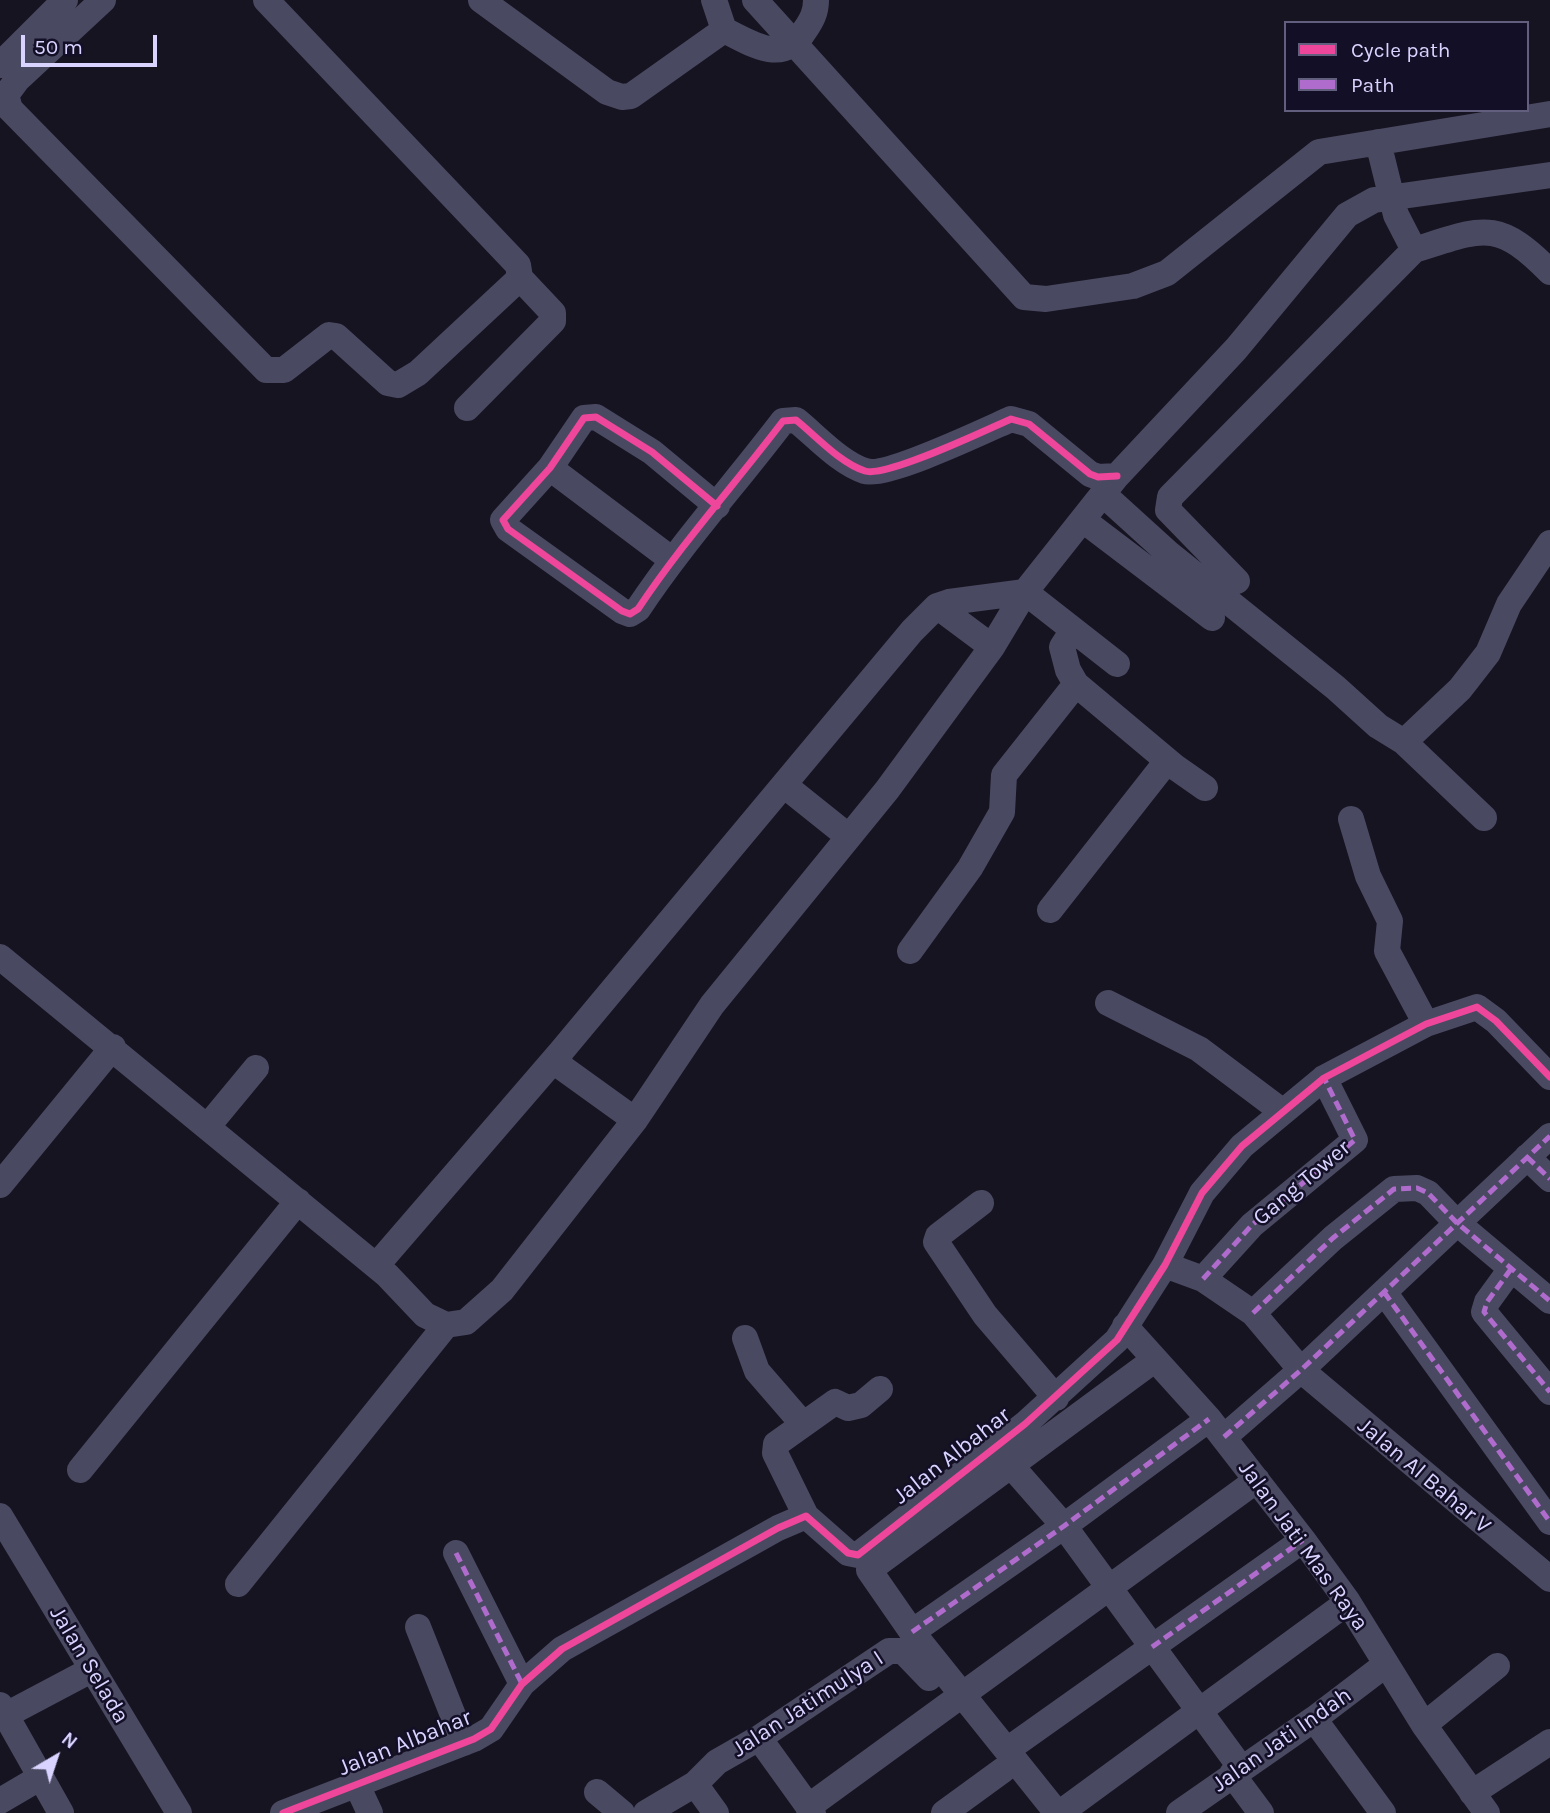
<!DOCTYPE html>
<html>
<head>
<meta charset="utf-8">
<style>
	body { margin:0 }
	#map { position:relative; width:1550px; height:1813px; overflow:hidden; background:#161421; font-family:Karla,sans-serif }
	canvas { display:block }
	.legend { position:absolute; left:1284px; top:21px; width:245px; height:91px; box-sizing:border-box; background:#130f26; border:2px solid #625e7d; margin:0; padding:9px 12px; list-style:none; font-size:21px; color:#d9d4ff }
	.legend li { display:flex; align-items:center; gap:14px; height:35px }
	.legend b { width:35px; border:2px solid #625e7d }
	.north { position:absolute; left:21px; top:1722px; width:70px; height:70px; -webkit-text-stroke:5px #130f26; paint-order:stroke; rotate:39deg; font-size:19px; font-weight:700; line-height:28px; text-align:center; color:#d9d4ff }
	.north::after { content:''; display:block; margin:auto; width:24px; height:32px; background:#d9d4ff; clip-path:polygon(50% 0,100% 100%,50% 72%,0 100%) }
	.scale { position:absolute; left:21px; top:35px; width:136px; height:32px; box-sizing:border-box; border:4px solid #d9d4ff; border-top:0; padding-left:9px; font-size:21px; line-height:24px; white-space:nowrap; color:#d9d4ff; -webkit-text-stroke:5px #130f26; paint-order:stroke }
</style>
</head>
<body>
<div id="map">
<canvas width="1550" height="1813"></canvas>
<ul class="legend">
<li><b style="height:9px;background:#ed469a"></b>Cycle path</li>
<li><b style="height:9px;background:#b06ccc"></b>Path</li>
</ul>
<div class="north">N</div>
<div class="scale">50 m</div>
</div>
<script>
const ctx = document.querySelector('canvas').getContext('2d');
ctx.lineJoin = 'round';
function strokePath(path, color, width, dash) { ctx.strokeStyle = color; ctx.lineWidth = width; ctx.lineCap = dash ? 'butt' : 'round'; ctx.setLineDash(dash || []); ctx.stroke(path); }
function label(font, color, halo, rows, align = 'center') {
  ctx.font = font + ' Karla,sans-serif'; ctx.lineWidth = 5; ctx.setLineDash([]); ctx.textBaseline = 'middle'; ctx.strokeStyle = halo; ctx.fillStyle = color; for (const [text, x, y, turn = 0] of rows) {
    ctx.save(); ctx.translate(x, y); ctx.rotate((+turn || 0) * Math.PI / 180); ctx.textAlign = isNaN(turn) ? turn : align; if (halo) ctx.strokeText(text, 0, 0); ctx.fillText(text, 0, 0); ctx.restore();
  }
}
strokePath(new Path2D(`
	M103,0L17,80L6,95L10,109L266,370H284L329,335L336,336L388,383L398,385L418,373L520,278L518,265L266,0
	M481,0L607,92L622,97L631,96L724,30C753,44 783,66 805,30C812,20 816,12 816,0
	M714,0L724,30
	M755,0L1024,297L1046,299L1133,286L1167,273L1319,152L1550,114
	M0,65L65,0
	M1414,250C1482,229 1496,217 1550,272
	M467,408L553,321V313L520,278
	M550,468L671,559
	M1103,494L1168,553L1336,688L1378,726L1404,742L1484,818
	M717,506L652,452L596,417L584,418L550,468L503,520L508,529L622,611L630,614L638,609C682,543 735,484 783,421L796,420C816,436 840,463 865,471C886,478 986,430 1011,419L1029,424L1090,474L1098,477L1117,476
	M1083,520L1212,618
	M1237,581L1168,510L1170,497L1414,250L1396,215L1378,142
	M937,606L992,647
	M1073,630L1062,647L1068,670L1076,684L1175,767L1205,788
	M1404,742L1460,689L1488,653L1509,604L1550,543
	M784,785L849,837
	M1351,819L1368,876L1390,921L1387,951L1426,1024
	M1050,910L1167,761
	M910,951L970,868L1002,812L1004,775L1076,684
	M0,957L387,1275L425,1315L446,1325L466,1322L502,1290L635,1120L712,1005L887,790L992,647L1025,592L1117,476L1236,349L1347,215L1374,200L1550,175
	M1108,1003L1199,1049L1283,1112
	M635,1120L560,1066L559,1054L912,631L937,606L949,602L1025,592L1117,664
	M208,1126L256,1068
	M1527,1157L1550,1179
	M0,1185L113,1047
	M981,1203L938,1236L936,1242L985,1315L1056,1398
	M1165,1265L1203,1279L1253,1313L1301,1370L1550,1579
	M376,1266L559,1054
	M1511,1269L1487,1302L1484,1312L1550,1392
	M1203,1279L1252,1225L1355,1140L1324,1078
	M1384,1292L1550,1522
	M1253,1313L1333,1238L1394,1189L1417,1188L1428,1193L1456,1222L1550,1301
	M1125,1326L1209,1419L1303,1540L1348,1602L1424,1725L1487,1813
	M745,1338L757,1371L802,1423
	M1224,1437L1301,1370L1550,1136
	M1000,1453L1064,1526L1241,1768
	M80,1470L298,1201
	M0,1516L179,1813
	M806,1516L775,1453L776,1444L835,1402L848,1408L861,1405L880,1389
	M456,1553L522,1684
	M238,1584L446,1325
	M418,1627L464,1743
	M912,1632L1064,1526L1209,1419
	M0,1705L61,1813
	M6,1715L91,1670
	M1314,1719L1383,1813
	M1424,1725L1497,1666
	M759,1738L813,1813
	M1007,1750L1303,1540
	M1232,1774L1261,1813
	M356,1783L370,1813
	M695,1784L716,1813
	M597,1792L622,1813
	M1472,1793L1550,1742
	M0,1801L41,1777
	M808,1807L1257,1480
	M283,1813L474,1739L491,1729L522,1684L562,1649L778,1528L806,1516L848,1553L858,1555L1025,1424L1117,1340L1165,1265L1202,1193L1242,1146L1324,1078L1426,1024L1477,1007L1496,1021L1550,1077
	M646,1813L695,1784L717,1762L759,1738L889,1651H903L929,1678
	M944,1813L1003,1770
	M1057,1813L912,1632L869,1570L1154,1360
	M1060,1813L1348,1602
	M1179,1813L1314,1719L1385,1665`), '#4a4962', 26);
strokePath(new Path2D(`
	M1527,1157L1550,1179
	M1511,1269L1487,1302L1484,1312L1550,1392
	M1203,1279L1252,1225L1355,1140L1324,1078
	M1384,1292L1550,1522
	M1253,1313L1333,1238L1394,1189L1417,1188L1428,1193L1456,1222L1550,1301
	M1224,1437L1301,1370L1550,1136
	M456,1553L522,1684
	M912,1632L1064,1526L1209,1419
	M1152,1647L1303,1540`), '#b06ccc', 5, [10, 5]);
strokePath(new Path2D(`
	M717,506L652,452L596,417L584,418L550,468L503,520L508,529L622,611L630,614L638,609C682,543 735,484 783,421L796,420C816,436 840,463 865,471C886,478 986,430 1011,419L1029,424L1090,474L1098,477L1117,476
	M283,1813L474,1739L491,1729L522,1684L562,1649L778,1528L806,1516L848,1553L858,1555L1025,1424L1117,1340L1165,1265L1202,1193L1242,1146L1324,1078L1426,1024L1477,1007L1496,1021L1550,1077`), '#ed469a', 7);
label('23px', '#d9d4ff', '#130f26', [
	["Gang Tower",1302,1183,-40],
	["Jalan Albahar",952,1456,-38],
	["Jalan Al Bahar V",1424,1476,40],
	["Jalan Jati Mas Raya",1303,1546,54],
	["Jalan Selada",89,1665,59],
	["Jalan Jatimulya I",808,1704,-33],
	["Jalan Jati Indah",1282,1740,-35],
	["Jalan Albahar",405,1743,-22]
]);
</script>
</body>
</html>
